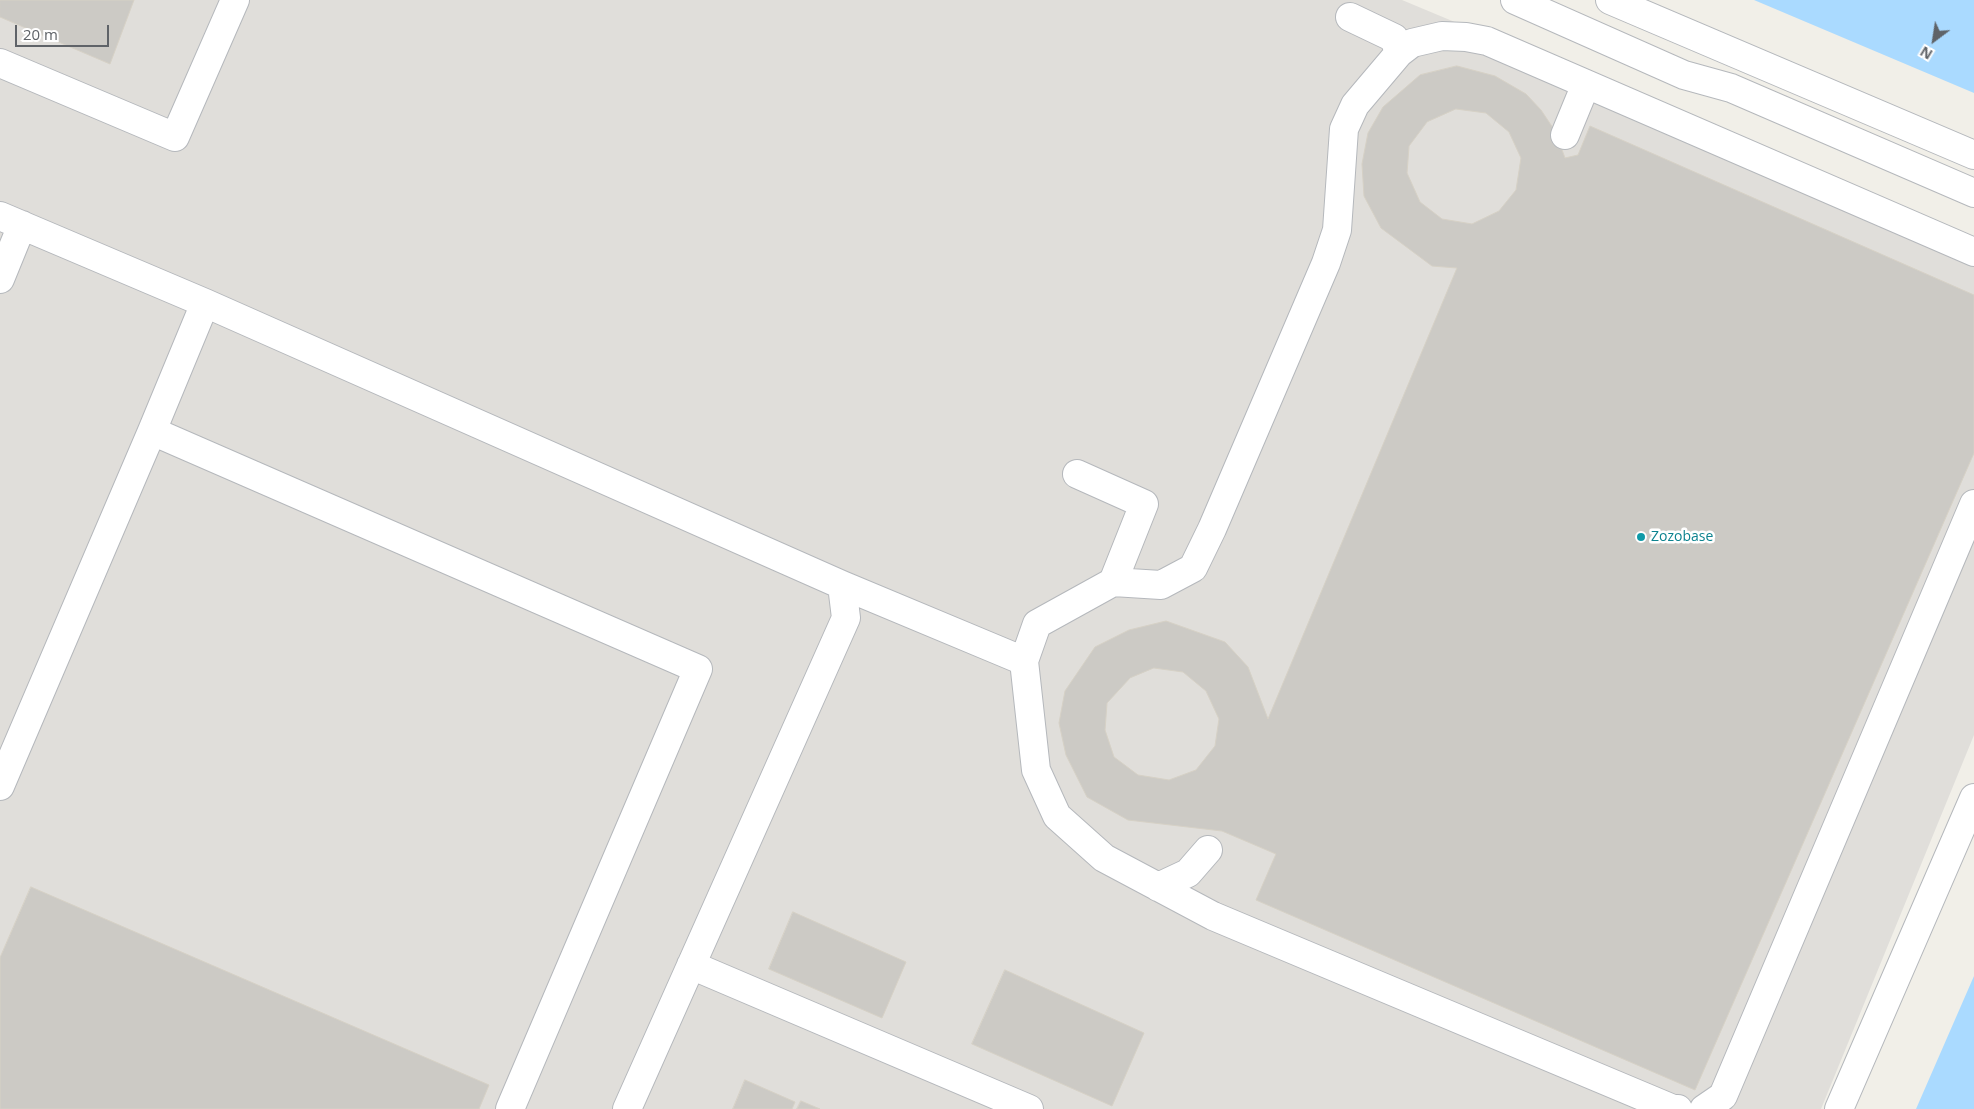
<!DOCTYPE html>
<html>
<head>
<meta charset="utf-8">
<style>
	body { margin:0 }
	#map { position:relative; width:1974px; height:1109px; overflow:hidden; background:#f1efe8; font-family:"Open Sans",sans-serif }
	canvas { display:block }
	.north { position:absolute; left:1909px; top:15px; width:50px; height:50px; -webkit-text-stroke:4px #fff; paint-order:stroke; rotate:211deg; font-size:14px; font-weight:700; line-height:20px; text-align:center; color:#5f6368 }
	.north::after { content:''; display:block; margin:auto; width:18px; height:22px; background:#5f6368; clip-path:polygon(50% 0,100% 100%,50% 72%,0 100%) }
	.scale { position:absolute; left:15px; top:25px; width:94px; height:22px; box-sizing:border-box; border:2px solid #5f6368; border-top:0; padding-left:6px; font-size:15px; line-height:18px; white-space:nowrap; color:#5f6368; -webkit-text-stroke:4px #fff; paint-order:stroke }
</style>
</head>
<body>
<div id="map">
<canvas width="1974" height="1109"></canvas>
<div class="north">N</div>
<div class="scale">20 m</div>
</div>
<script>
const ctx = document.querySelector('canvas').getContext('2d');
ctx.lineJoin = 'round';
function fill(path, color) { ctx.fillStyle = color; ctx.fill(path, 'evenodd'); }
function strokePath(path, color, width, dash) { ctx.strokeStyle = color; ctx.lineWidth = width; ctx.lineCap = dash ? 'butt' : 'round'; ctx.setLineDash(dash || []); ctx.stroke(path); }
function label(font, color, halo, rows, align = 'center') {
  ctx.font = font + ' "Open Sans",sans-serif'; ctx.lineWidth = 5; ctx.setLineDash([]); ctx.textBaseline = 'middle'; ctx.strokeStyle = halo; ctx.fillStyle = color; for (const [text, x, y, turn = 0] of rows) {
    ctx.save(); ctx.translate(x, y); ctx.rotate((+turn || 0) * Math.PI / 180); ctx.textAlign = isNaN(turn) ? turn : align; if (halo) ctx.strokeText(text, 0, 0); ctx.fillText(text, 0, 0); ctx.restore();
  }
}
fill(new Path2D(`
	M0,0H1402L1974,239V735L1821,1109H0Z`), '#e0deda');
fill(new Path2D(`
	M1754,0H1974V93Z
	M1974,976V1109H1916Z`), '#aadaff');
const building = new Path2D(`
	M0,0H134L110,64L0,17Z
	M1457,66L1495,76L1526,94L1541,110L1555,131L1565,158L1578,155L1590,126L1974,295V453L1695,1090L1256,900L1276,854L1222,831L1128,820L1087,797L1066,755L1059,723L1065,691L1095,647L1129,630L1166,621L1225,642L1248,667L1268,719L1457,268L1432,266L1381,228L1364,196L1362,164L1368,133L1383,107L1420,75ZM1456,109L1486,113L1509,132L1521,158L1516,190L1499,211L1472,224L1442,219L1420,202L1407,173L1409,146L1427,122ZM1154,668L1183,672L1206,691L1219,719L1215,746L1196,770L1169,780L1138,775L1114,757L1105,730L1107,703L1130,678Z
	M31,887L489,1085L479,1109H0V958Z
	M793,912L906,962L882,1018L769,969Z
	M1005,970L1144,1033L1112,1106L972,1044Z
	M745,1080L795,1102L792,1109H733Z
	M801,1101L820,1109H797Z`);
fill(building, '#cccac5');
strokePath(building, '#d6d1c6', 1);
const minor = new Path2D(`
	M1515,0L1684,75L1731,88L1974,193
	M1610,0L1974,155
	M1350,17L1394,38L1399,53
	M0,63L175,137L235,0
	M1565,135L1586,84
	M0,216L205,303L842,585L1024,661L1037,624L1113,582
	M0,279L22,225
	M152,431L698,669L510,1109
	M1077,474L1144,504L1113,582L1161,585L1193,568L1212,529L1326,263L1337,230L1344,129L1355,105L1399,53L1412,43L1442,36L1466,37L1487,41L1974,252
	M1024,661L1036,770L1057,816L1104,858L1213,916L1673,1109H1678
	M0,786L152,431L205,303
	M1158,887L1188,873L1208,850
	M691,965L1029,1109
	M627,1109L846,618L842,585
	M1704,1109L1723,1096L1974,504
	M1839,1109L1974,798`);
strokePath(minor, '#b5b8bc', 30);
strokePath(minor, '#fff', 28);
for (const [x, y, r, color] of [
	[1641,537,5,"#0f9aa8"]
]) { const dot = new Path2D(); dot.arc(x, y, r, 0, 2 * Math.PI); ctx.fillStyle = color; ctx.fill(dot); strokePath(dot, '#fff', 2); }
label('14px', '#0d838f', '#fff', [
	["Zozobase",1651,537]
], 'left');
</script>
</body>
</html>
